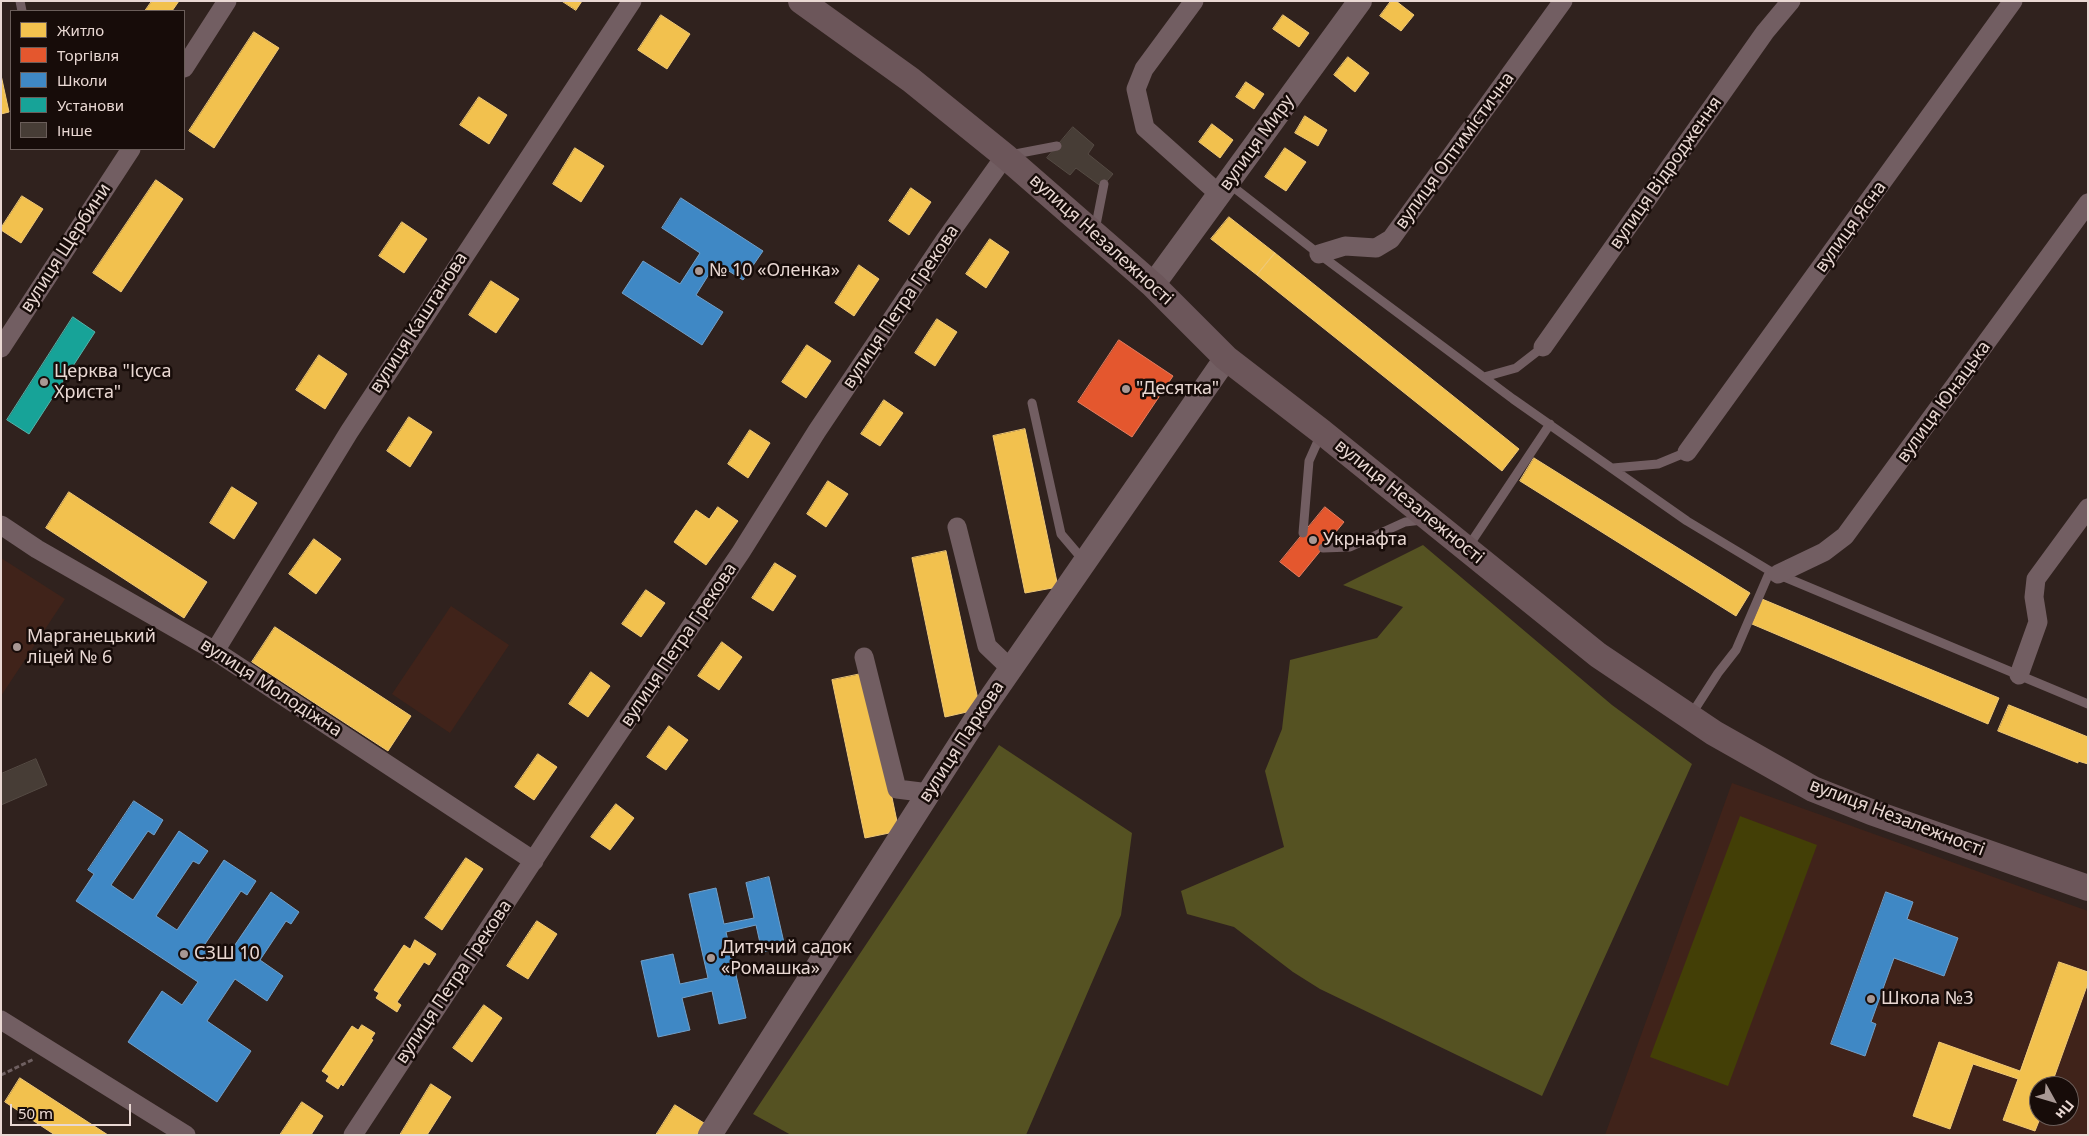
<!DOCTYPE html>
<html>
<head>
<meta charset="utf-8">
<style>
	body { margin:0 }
	#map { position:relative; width:2089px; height:1136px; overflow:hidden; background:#30221e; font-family:"Noto Sans",sans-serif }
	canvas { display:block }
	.frame { position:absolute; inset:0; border:2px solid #e9d8d3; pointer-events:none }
	.legend { position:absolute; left:10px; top:10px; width:175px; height:140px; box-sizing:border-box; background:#170c09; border:1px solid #6b5e5a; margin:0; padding:6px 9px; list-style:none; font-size:15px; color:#e9d8d3 }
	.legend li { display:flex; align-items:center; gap:10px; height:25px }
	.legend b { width:25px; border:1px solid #6b5e5a }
	.north { position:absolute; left:2029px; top:1076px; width:50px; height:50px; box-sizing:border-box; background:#170c09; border:1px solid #6b5e5a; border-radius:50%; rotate:129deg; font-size:14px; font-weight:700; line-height:20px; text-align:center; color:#e9d8d3 }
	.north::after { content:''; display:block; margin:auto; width:18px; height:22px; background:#a89894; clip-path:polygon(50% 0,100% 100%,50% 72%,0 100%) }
	.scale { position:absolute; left:10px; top:1104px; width:121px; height:22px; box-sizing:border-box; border:2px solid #e9d8d3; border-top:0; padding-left:6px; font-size:15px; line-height:18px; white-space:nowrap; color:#e9d8d3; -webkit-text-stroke:4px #170c09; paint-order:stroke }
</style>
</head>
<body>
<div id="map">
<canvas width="2089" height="1136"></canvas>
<div class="frame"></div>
<ul class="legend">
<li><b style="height:14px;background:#f2c14e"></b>Житло</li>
<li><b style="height:14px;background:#e4572e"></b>Торгівля</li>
<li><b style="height:14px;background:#3f88c5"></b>Школи</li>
<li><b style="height:14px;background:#17a398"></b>Установи</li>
<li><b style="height:14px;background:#473d36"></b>Інше</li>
</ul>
<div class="north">Пн</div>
<div class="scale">50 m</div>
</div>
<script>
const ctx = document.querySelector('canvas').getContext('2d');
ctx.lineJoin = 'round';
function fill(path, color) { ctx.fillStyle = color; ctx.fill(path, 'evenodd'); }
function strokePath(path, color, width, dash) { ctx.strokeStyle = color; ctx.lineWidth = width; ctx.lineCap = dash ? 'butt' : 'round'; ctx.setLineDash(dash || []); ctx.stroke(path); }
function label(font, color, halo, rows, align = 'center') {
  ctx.font = font + ' "Noto Sans",sans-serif'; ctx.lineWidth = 5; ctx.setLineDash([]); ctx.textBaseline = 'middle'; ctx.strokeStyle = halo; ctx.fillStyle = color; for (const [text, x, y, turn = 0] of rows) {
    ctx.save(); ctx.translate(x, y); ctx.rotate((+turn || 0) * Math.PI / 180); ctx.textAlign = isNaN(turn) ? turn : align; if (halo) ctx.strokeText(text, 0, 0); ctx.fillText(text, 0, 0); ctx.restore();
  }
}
fill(new Path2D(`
	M1,558L65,599L1,696Z
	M451,606L509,645L450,733L392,694Z
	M1732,783L2088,911V1135H1605ZM2039,1086H2069V1116H2039Z`), '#40231a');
fill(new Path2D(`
	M1740,816L1817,845L1728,1086L1650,1057Z`), '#433f06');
fill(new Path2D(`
	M1423,545L1612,705L1692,764L1542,1096L1320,989L1293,972L1234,927L1187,914L1181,891L1284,847L1265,771L1282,729L1290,660L1377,638L1403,607L1343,585Z
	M999,745L1132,833L1121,915L1026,1135H791L753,1114Z`), '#555222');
const homes = new Path2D(`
	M152,1H179L172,11H145Z
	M562,1H582L576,10Z
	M1391,1H1396L1414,15L1401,31L1380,16Z
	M661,15L690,34L667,69L638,50Z
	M1283,15L1309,33L1299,47L1273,29Z
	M254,32L279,48L214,148L189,131Z
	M1348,57L1369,73L1355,92L1334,75Z
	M1,75L9,112L1,114Z
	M1246,82L1264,94L1254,109L1236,97Z
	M479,97L507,115L489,144L460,125Z
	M1305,116L1327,130L1318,146L1295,133Z
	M1212,124L1233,140L1220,158L1199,142Z
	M575,148L604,166L581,202L553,184Z
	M1285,148L1306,162L1286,191L1265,177Z
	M156,180L183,199L121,292L93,273Z
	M911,188L931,202L909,235L889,221Z
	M22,196L43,209L21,243L1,230V228Z
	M1229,217L1275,253L1257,275L1211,239Z
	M402,222L427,239L404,273L379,256Z
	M990,239L1009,252L986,288L966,274Z
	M1275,253L1519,449L1502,471L1257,275Z
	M859,265L879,279L854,316L835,303Z
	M491,281L519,299L496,333L469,315Z
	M937,319L957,332L935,366L915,353Z
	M807,345L831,361L806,398L782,382Z
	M319,355L347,374L325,409L296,390Z
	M884,400L903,413L880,446L861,434Z
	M409,417L432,432L410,467L387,451Z
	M1025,429L1058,587L1025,593L993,436Z
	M750,430L770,443L748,478L728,464Z
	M1534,458L1750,593L1736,616L1520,481Z
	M828,481L848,494L826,527L807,514Z
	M232,487L257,503L234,539L210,523Z
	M69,492L207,582L184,618L46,528Z
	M718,507L738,521L706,565L674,542L696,510L709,519Z
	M314,539L341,559L316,594L289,574Z
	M946,551L980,709L945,717L912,558Z
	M775,563L796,576L773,611L752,598Z
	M646,590L665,603L641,637L622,624Z
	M1762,599L1999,698L1988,724L1752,624Z
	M275,627L411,716L388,751L252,662Z
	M722,642L742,657L719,690L698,676Z
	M591,672L610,686L588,717L569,704Z
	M866,673L899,831L865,838L832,680Z
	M2009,705L2088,737V764L2078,761V763L1998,731Z
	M669,726L688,740L666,770L647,757Z
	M538,754L557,767L534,800L515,787Z
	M616,804L634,818L610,850L591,837Z
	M466,858L483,869L442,930L425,918Z
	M537,921L557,934L528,979L507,966Z
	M415,940L436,954L429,965L424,962L397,1002L401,1005L397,1012L376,998L379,993L374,990L404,945L410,949Z
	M2059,962L2088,972V983L2051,1086H2039V1116H2041L2035,1131L2003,1120L2018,1079L1973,1064L1950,1129L1913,1116L1939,1042L2020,1071Z
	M484,1005L502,1018L472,1062L453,1048Z
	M362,1025L375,1033L371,1039L373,1040L343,1086L341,1084L338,1089L326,1081L329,1076L322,1071L352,1026L358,1030Z
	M20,1078L108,1135H55L5,1102Z
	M431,1084L451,1097L427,1135H400Z
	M302,1102L323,1116L311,1135H280Z
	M675,1105L704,1123L697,1135H656Z`);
fill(homes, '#f2c14e');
strokePath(homes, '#efc876', 1);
const shops = new Path2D(`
	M1119,340L1173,376L1132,437L1078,402Z
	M1325,507L1344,522L1299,577L1280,562Z`);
fill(shops, '#e4572e');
strokePath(shops, '#e67e60', 1);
const schools = new Path2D(`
	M681,198L763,251L743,280L716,263L696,295L723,312L702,345L622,293L643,261L680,284L700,253L662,228Z
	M134,801L163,820L154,835L148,831L111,885L133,900L179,831L208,851L199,864L193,861L156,916L177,930L224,860L256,881L247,895L241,891L203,947L224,961L271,892L299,912L291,924L286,921L260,960L283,976L267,1001L235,979L207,1021L251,1051L217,1102L128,1042L162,991L182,1005L198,982L76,901L94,874L88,870Z
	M769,877L785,947L762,952L756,925L726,932L746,1018L719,1024L712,991L682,998L690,1030L658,1037L641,961L673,954L680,984L708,978L689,894L716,888L724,924L754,918L746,883Z
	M1886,892L1913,902L1907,919L1958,938L1944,976L1894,958L1871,1022L1876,1024L1865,1056L1831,1044Z`);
fill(schools, '#3f88c5');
strokePath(schools, '#72a0c9', 1);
const public = new Path2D(`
	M73,317L95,332L29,434L7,420Z`);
fill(public, '#17a398');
strokePath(public, '#56b3aa', 1);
const building = new Path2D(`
	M1073,127L1094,145L1088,154L1113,174L1102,187L1076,168L1070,175L1047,158Z
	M36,759L47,785L1,805V774Z`);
fill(building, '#473d36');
strokePath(building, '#554b44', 1);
strokePath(new Path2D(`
	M1,1075L34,1059`), '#6e5f60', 3, [5, 2.5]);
strokePath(new Path2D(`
	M20,1L22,11
	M1010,155L1057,146
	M1228,183L1319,254L1513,399L1687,521L1770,571L2088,704
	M1095,230L1104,184
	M1484,377L1516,368L1543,347
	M1032,403L1061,534L1084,561
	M1613,468L1658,464L1687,452
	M1303,533L1309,461L1321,434
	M1468,547L1550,424
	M1323,548L1350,547L1405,522L1422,520
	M1691,715L1718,673L1736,650L1770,571`), '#725e62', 9);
strokePath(new Path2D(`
	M1194,1L1144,69L1136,89L1145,128L1219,194
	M184,68L227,1
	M1319,254L1345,246L1376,248L1391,239L1563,1
	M1543,347L1765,32L1791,1
	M1,348L131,149
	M1687,452L2013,1
	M1,525L37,549L215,651L534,861
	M957,527L987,646L1011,669
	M1778,574L1824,552L1845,536L2088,203
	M215,651L349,432L632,1
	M864,657L897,789L929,793
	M2019,675L2038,622L2034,597L2036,579L2088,508
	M1,1020L186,1135
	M353,1135L560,820L741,552L817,431L945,240L1005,156`), '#725e62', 19);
strokePath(new Path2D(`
	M1153,285L1360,1
	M710,1135L976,719L1226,358`), '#725e62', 24);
strokePath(new Path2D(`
	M801,1L911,80L1005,156L1153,285L1226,358L1322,432L1598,655L1714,733L1813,789L1871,812L2088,888`), '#6c565a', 26);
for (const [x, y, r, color] of [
	[699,271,5,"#a89894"],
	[44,382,5,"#a89894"],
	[1126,389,5,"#a89894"],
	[1313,540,5,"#a89894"],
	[17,647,5,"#a89894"],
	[184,954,5,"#a89894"],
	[711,958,5,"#a89894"],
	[1871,999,5,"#a89894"]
]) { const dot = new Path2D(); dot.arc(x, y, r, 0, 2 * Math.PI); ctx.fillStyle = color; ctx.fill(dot); strokePath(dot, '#170c09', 2); }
label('18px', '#e9d8d3', '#170c09', [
	["вулиця Миру",1257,143,-54],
	["вулиця Оптимістична",1455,151,-54],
	["вулиця Відродження",1666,173,-55],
	["вулиця Ясна",1851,227,-54],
	["вулиця Незалежності",1101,240,42],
	["вулиця Щербини",66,248,-57],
	["вулиця Петра Грекова",901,307,-56],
	["вулиця Каштанова",419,323,-57],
	["вулиця Юнацька",1944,402,-54],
	["вулиця Незалежності",1409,502,39],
	["вулиця Петра Грекова",679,645,-56],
	["вулиця Молодіжна",271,688,33],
	["вулиця Паркова",962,742,-57],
	["вулиця Незалежності",1897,818,21],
	["вулиця Петра Грекова",454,982,-56]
]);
label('18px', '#e9d8d3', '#170c09', [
	["№ 10 «Оленка»",709,271],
	["Церква \"Ісуса",54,372],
	["Христа\"",54,393],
	["\"Десятка\"",1136,389],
	["Укрнафта",1323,540],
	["Марганецький",27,637],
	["ліцей № 6",27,658],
	["Дитячий садок",721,948],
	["«Ромашка»",721,969],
	["СЗШ 10",194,954],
	["Школа №3",1881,999]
], 'left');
</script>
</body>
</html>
